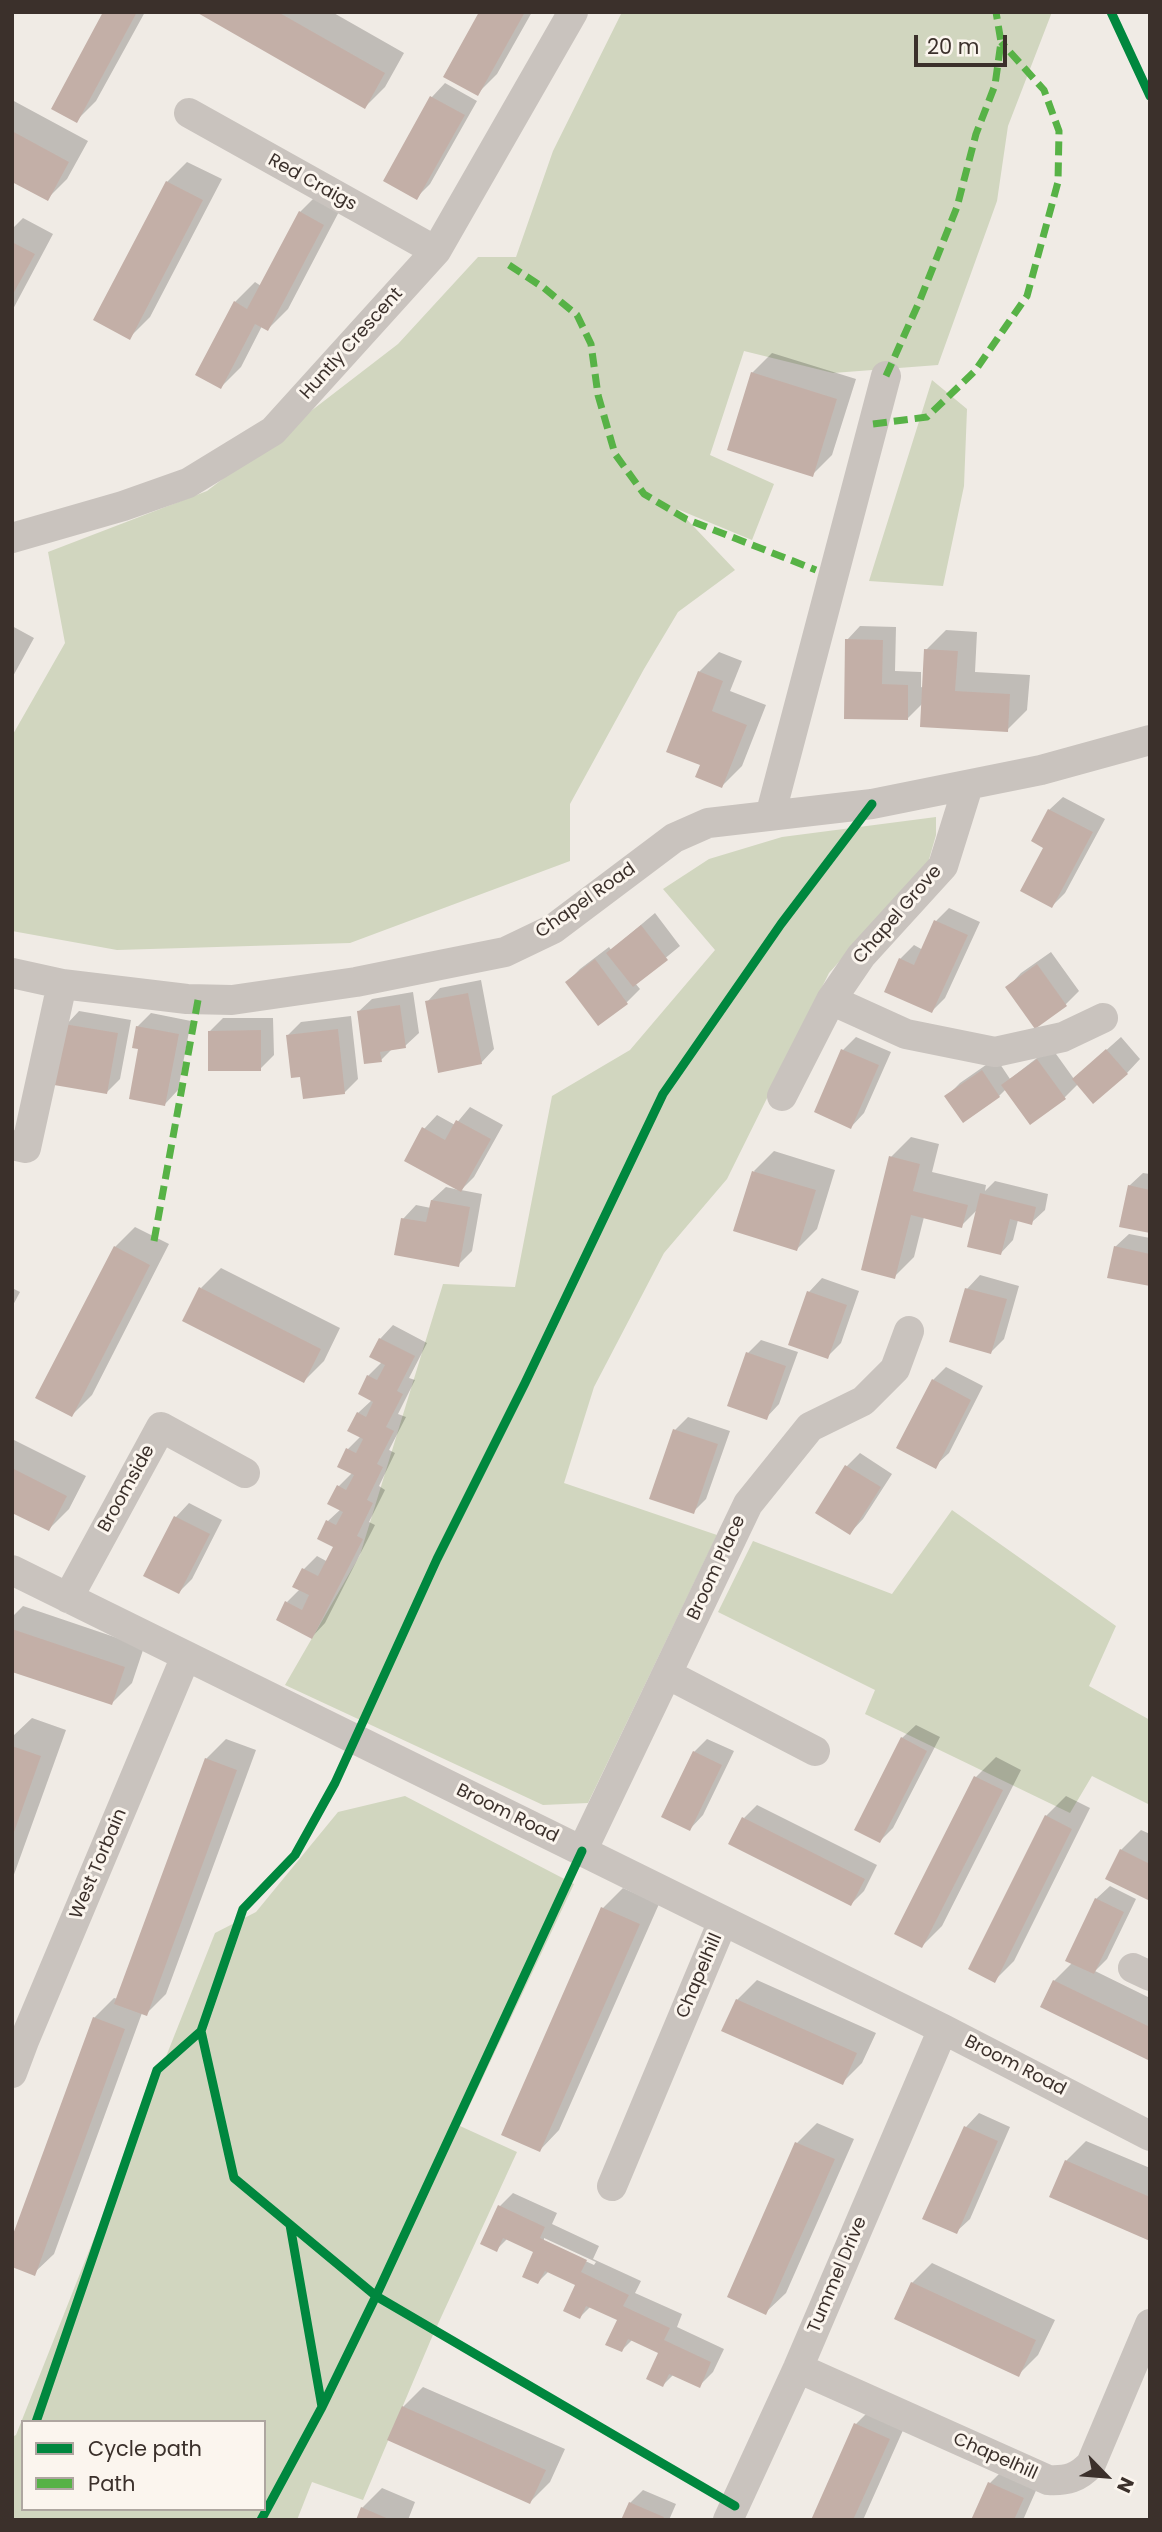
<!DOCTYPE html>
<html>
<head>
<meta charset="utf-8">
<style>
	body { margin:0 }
	#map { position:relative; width:1162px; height:2532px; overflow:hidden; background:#f0ebe5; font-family:Poppins,sans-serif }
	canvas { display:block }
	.frame { position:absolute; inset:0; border:14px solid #3b302b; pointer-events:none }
	.legend { position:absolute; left:21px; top:2420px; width:245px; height:91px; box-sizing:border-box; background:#fbf5ee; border:2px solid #aea6a0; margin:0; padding:9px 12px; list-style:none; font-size:21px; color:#3b302b }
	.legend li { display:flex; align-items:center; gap:14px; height:35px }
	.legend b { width:35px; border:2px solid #aea6a0 }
	.north { position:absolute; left:1071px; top:2441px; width:70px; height:70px; -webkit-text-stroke:5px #fbf5ee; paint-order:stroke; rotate:115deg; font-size:19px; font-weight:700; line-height:28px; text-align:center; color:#3b302b }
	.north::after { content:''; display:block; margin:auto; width:24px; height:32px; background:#3b302b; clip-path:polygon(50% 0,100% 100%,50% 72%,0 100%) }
	.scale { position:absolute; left:914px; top:35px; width:93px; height:32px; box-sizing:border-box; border:4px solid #3b302b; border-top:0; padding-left:9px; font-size:21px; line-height:24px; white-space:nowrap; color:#3b302b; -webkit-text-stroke:5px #fbf5ee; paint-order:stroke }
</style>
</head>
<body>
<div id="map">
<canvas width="1162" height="2532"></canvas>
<div class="frame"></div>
<ul class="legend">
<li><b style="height:9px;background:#00873e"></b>Cycle path</li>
<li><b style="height:9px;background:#57b246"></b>Path</li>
</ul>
<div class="north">N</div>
<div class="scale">20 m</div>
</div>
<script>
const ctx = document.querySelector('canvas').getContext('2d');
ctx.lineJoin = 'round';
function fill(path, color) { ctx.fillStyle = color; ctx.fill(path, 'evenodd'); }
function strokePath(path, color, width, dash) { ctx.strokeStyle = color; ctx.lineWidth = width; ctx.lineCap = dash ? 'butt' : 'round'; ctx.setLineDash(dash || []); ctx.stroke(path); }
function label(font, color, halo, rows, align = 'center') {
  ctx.font = font + ' Poppins,sans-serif'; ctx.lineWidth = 6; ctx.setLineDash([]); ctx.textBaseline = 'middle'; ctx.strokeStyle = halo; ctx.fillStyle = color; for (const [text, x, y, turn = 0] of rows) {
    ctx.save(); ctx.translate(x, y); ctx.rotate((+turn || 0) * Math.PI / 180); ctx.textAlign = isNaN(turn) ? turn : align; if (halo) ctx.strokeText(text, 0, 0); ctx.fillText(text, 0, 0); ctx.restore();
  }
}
fill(new Path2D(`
	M622,12H1052L1008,126L997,201L938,365L833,373L744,351L710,455L774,484L752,540L677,509L735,570L678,612L644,669L570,804V861L350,943L117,950L12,931V736L65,643L48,552L207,491L398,344L478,257H516L553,151Z
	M932,380L967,409L964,486L943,586L869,581Z
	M936,817V835L928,863L829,973L727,1179L664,1253L594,1387L564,1483L717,1535L588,1803L543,1805L285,1685L360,1555L443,1284L515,1287L552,1096L630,1050L715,950L663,889L709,859L782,837Z
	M952,1510L1116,1626L1089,1686L1150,1720V1805L1092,1776L1070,1813L865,1714L875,1690L718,1612L753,1541L892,1594Z
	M405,1796L574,1884L460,2126L517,2152L432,2337L363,2500L312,2482L297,2520H12V2437L16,2435L215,1933L256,1912L338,1812ZM23,2422H264V2509H23Z`), '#d1d6bf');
fill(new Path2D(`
	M105,12H145L96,101L76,121Z
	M199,12H332L404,53L385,87L365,107Z
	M481,12H532L497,74L477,94Z
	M445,83L477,101L430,184L416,198L385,180L432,97Z
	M12,100L88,141L67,179L47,199L12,180Z
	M187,162L222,179L150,317L130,337L167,182Z
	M320,192L343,204L288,309L268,329L262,326L241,367L221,387L235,302L255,282L261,286L300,212Z
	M23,218L53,234L12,311V229Z
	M772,353L856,379L832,455L812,475L752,373Z
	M12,626L34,638L12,678Z
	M860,626L896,627L895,671L921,672V687L924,688L926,650L946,630L977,632L975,672L1030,675L1027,710L1007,730L923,703L907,719L847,640Z
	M719,652L742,661L730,691L766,705L742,766L722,786L703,764L699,672Z
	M1063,797L1105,819L1065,893L1052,906L1045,847L1049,810Z
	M949,908L980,922L945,998L932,1011L900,959L914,945L923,950L936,921Z
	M655,913L680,946L635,983L640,989L627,1002L598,1024L567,982L580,969L609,947L611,950Z
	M1051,952L1079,991L1065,1005L1008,987L1021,973Z
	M481,980L494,1049L481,1063L427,1002L440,988Z
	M413,992L419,1033L405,1046L393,1048L381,1060L358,1012L372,999Z
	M79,1011L131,1020L120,1079L107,1092L66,1025Z
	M151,1013L191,1021L178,1090L165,1104L140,1048L137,1027Z
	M351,1016L358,1079L344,1093L302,1076L288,1035L301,1022Z
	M223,1018H273L274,1055L260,1069L209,1032Z
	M856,1037L891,1052L864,1113L851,1127L843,1050Z
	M1121,1037L1140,1059L1127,1073L1078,1084L1064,1098L1006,1089L999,1096H947L960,1083L996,1058L1010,1079L1051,1047L1074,1079Z
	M470,1107L503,1125L474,1177L461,1190L482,1194L472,1251L458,1265L403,1219L416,1205L431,1208L432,1200L446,1187L459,1190L424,1129L437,1115L455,1125Z
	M911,1137L939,1144L932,1172L986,1185L985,1191L995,1181L1048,1194L1045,1210L1031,1223L1018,1220L1013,1240L1000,1254L978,1209L961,1226L924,1217L914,1257L894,1277L891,1157Z
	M774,1151L835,1170L817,1229L797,1249L754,1171Z
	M1143,1173L1150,1174V1232L1129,1186Z
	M135,1227L169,1244L92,1395L72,1415L115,1247Z
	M1129,1234L1150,1238V1284L1115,1247Z
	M221,1268L340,1328L324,1361L304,1381L201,1288Z
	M980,1275L1019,1286L1004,1339L991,1352L967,1289Z
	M822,1278L859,1291L841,1343L827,1357L809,1292Z
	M12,1288L20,1292L12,1307Z
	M393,1325L427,1343L409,1378L415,1380L398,1414L406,1417L389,1450L395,1453L379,1486L385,1490L369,1522L375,1525L325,1623L312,1637L287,1602L300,1589L304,1569L317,1556L328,1562L335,1547L328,1521L341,1509L330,1503L339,1486L352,1473L348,1449L361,1436L358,1413L372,1400L368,1376L382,1362L380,1339Z
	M761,1340L798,1352L779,1404L766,1418L748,1353Z
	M946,1367L983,1386L949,1453L935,1466L933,1380Z
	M688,1417L730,1431L706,1499L693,1512L675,1430Z
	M12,1439L86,1476L69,1509L49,1529L12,1511Z
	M860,1453L892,1474L863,1519L850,1533L847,1466Z
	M189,1503L222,1520L192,1579L179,1592L146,1575L176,1517Z
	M23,1606L144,1647L132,1683L112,1703L12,1670V1617Z
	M32,1718L66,1730L12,1880V1737Z
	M916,1725L940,1737L893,1828L880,1841L902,1738Z
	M226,1739L256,1750L166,1994L146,2014L142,2013L54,2254L34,2273L94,2018L114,1998L118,1999L206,1759Z
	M707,1739L734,1751L703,1815L690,1829L694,1752Z
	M996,1757L1021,1770L942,1926L922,1946L976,1777Z
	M1066,1796L1090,1808L1014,1961L995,1980L1046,1816Z
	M757,1805L877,1865L864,1891L851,1904L744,1818Z
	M1141,1830L1150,1834V1899L1121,1850Z
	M1110,1886L1136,1899L1107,1959L1095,1971L1150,1998V2059L1054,1981L1073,1962L1096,1899Z
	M623,1888L659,1904L559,2130L540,2150L603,1908Z
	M757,1980L876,2033L862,2063L842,2083L737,2000Z
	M979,2113L1010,2127L970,2219L956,2232L925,2219L966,2127Z
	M817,2123L854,2139L786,2293L766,2312L797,2143Z
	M1086,2141L1150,2168V2239L1066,2161Z
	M513,2193L557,2213L552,2224L599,2246L593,2259L641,2281L635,2293L682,2314L677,2327L724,2349L713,2372L699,2386L674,2374L663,2385L661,2352L633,2339L622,2350L619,2319L591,2306L580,2317L578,2285L549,2271L538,2282L535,2251L508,2238L497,2249L500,2206ZM544,2238L596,2262L594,2265L544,2242Z
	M932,2263L1055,2320L1038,2355L1018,2375L912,2283Z
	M423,2387L565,2449L550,2482L530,2502L403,2407Z
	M876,2404L908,2419L863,2520H813L856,2424Z
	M1010,2463L1042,2477L1023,2520H973L990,2483Z
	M382,2488L415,2502L408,2520H357L362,2508Z
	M643,2490L676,2504L669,2520H623L630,2503Z`), '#0003');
fill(new Path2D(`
	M103,12H137L77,123L51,109Z
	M196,12H278L385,73L365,109Z
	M479,12H525L478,96L443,77Z
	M430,96L465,115L417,200L383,181Z
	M12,131L69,162L48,201L12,182Z
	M166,181L203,200L130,340L93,320Z
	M299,211L324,225L268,331L255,324L221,389L195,375L234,301L247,309Z
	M12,242L35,254L12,296Z
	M751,372L837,399L813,477L727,450Z
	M845,639L883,640L882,684L908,685V720L844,719Z
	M924,649L958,651L955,691L1010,694L1008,732L920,727Z
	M698,671L723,681L712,711L747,725L722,788L695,777L700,765L666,752Z
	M1048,809L1093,832L1052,908L1020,891L1043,848L1031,841Z
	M934,920L968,935L932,1013L884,992L899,958L914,965Z
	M641,925L668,960L633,987L606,953Z
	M595,959L628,1004L598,1026L565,982Z
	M1037,964L1067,1006L1035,1029L1005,987Z
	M468,993L482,1064L438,1073L425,1001Z
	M400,1005L406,1048L380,1052L382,1062L364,1064L357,1011Z
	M64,1024L118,1033L107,1094L54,1085Z
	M136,1026L179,1034L165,1106L129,1099L138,1049L132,1048Z
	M338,1029L345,1094L303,1099L300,1077L291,1078L286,1035Z
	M261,1030V1071H208V1031Z
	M841,1049L879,1065L851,1129L814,1112Z
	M1106,1049L1128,1074L1093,1104L1072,1079Z
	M1037,1059L1066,1099L1030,1125L1001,1085Z
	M982,1070L1000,1097L963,1123L944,1096Z
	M456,1120L491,1139L461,1192L404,1161L422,1127L445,1140Z
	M889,1156L920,1164L913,1191L968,1205L962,1228L911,1215L895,1279L861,1270Z
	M752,1171L816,1190L797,1251L733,1231Z
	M1128,1185L1150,1190V1233L1119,1227Z
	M980,1193L1036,1207L1032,1225L1010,1219L1001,1255L967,1247Z
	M431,1200L470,1207L459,1267L394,1255L401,1218L426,1222Z
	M114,1246L150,1265L72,1417L35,1398Z
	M1114,1246L1150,1254V1286L1107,1278Z
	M199,1287L321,1349L304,1383L182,1321Z
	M965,1288L1007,1299L991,1354L949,1342Z
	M807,1291L847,1305L828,1359L788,1345Z
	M379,1338L415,1356L397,1391L403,1394L386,1427L394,1431L377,1464L383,1467L367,1500L373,1503L357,1536L363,1539L312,1639L276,1620L285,1601L302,1610L309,1595L292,1587L302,1568L318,1576L333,1547L317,1539L326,1520L336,1525L343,1512L327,1504L337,1485L346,1490L354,1475L337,1467L346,1448L356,1453L363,1439L347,1431L357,1412L366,1417L373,1402L358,1394L367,1375L377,1380L385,1365L369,1357Z
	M746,1352L786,1366L767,1420L727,1406Z
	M932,1379L971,1400L936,1469L896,1448Z
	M673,1429L718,1444L694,1514L649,1499Z
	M845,1465L881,1487L850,1535L815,1513Z
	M12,1468L67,1496L49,1531L12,1513Z
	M174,1516L210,1534L179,1594L143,1576Z
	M12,1629L125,1667L112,1705L12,1672Z
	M901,1737L927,1751L880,1843L854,1830Z
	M12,1746L41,1756L13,1835H12Z
	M693,1751L722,1765L690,1831L661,1817Z
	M205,1758L237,1770L147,2016L114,2004Z
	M974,1776L1003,1790L922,1948L894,1934Z
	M1045,1815L1072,1829L995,1983L968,1969Z
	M742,1817L865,1879L851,1906L728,1844Z
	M1120,1849L1150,1864V1901L1105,1879Z
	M1095,1898L1124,1912L1094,1974L1065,1961Z
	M601,1907L640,1924L540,2152L501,2135Z
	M1053,1980L1150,2027V2061L1040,2007Z
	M736,1999L857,2053L843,2085L721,2031Z
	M93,2017L125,2029L35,2276L12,2267V2237Z
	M964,2126L998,2141L957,2234L922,2219Z
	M795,2142L835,2159L766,2315L727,2297Z
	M1065,2160L1150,2197V2241L1049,2197Z
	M498,2205L545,2227L540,2238L587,2260L581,2272L629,2295L623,2306L670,2328L664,2340L711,2362L700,2388L669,2374L663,2387L646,2379L658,2353L628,2339L622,2352L605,2345L617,2320L586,2306L580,2319L563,2311L575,2285L545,2271L538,2284L522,2277L533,2252L503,2238L497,2252L480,2244Z
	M911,2282L1036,2340L1019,2377L894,2319Z
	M402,2406L546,2470L530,2504L387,2440Z
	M854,2423L890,2439L853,2520H811Z
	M988,2482L1024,2498L1014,2520H971Z
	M629,2502L664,2517L663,2520H621Z
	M361,2507L391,2520H356Z`), '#c3afa7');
strokePath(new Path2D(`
	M189,113L436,251
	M12,538L123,506L188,483L273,431L436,251L573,12
	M770,816L886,376
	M12,973L62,984L187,999L232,1000L356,982L440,965L505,952L553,929L674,838L708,823L872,804L1041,770L1150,740
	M831,1000L906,1034L995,1052L1063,1037L1103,1018
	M782,1096L831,1000L861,956L943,866L968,786
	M12,1145L26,1148L62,984
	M12,1570L943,2029L1150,2136
	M68,1598L161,1427L245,1473
	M667,1674L815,1751
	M582,1851L748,1504L810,1427L863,1401L895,1369L909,1331
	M1133,1968L1150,1976
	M12,2073L24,2041L186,1656
	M612,2186L723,1921
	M798,2368L1048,2480C1067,2481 1078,2478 1091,2464L1150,2324
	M728,2520L798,2368L943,2029`), '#c9c3be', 30);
strokePath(new Path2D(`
	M509,265L544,288L577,315L591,344L598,395L615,454L644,494L686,519L816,570
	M886,376L920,300L957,207L976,134L995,85L1001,42L996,12
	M873,424L927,417L975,371L1027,296L1058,182L1059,131L1044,90L1001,42
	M154,1241L198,1000`), '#57b246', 7, [14, 7]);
strokePath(new Path2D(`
	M1111,12L1150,96
	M201,2031L234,2178L376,2296L735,2506
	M290,2225L322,2407
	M36,2422L157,2070L201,2031L243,1909L295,1855L335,1783L437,1559L525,1383L663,1094L781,924L872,804
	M261,2520L322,2407L376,2296L582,1851`), '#00873e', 9);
label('18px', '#3b302b', '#fbf5ee', [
	["Red Craigs",312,183,29],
	["Huntly Crescent",352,344,-48],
	["Chapel Road",586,901,-35],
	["Chapel Grove",898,915,-49],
	["Broomside",127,1489,-61],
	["Broom Place",717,1568,-65],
	["Broom Road",507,1814,26],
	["West Torbain",99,1864,-67],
	["Chapelhill",700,1976,-67],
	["Broom Road",1015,2066,27],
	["Tummel Drive",838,2275,-67],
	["Chapelhill",995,2457,24]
]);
</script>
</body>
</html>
